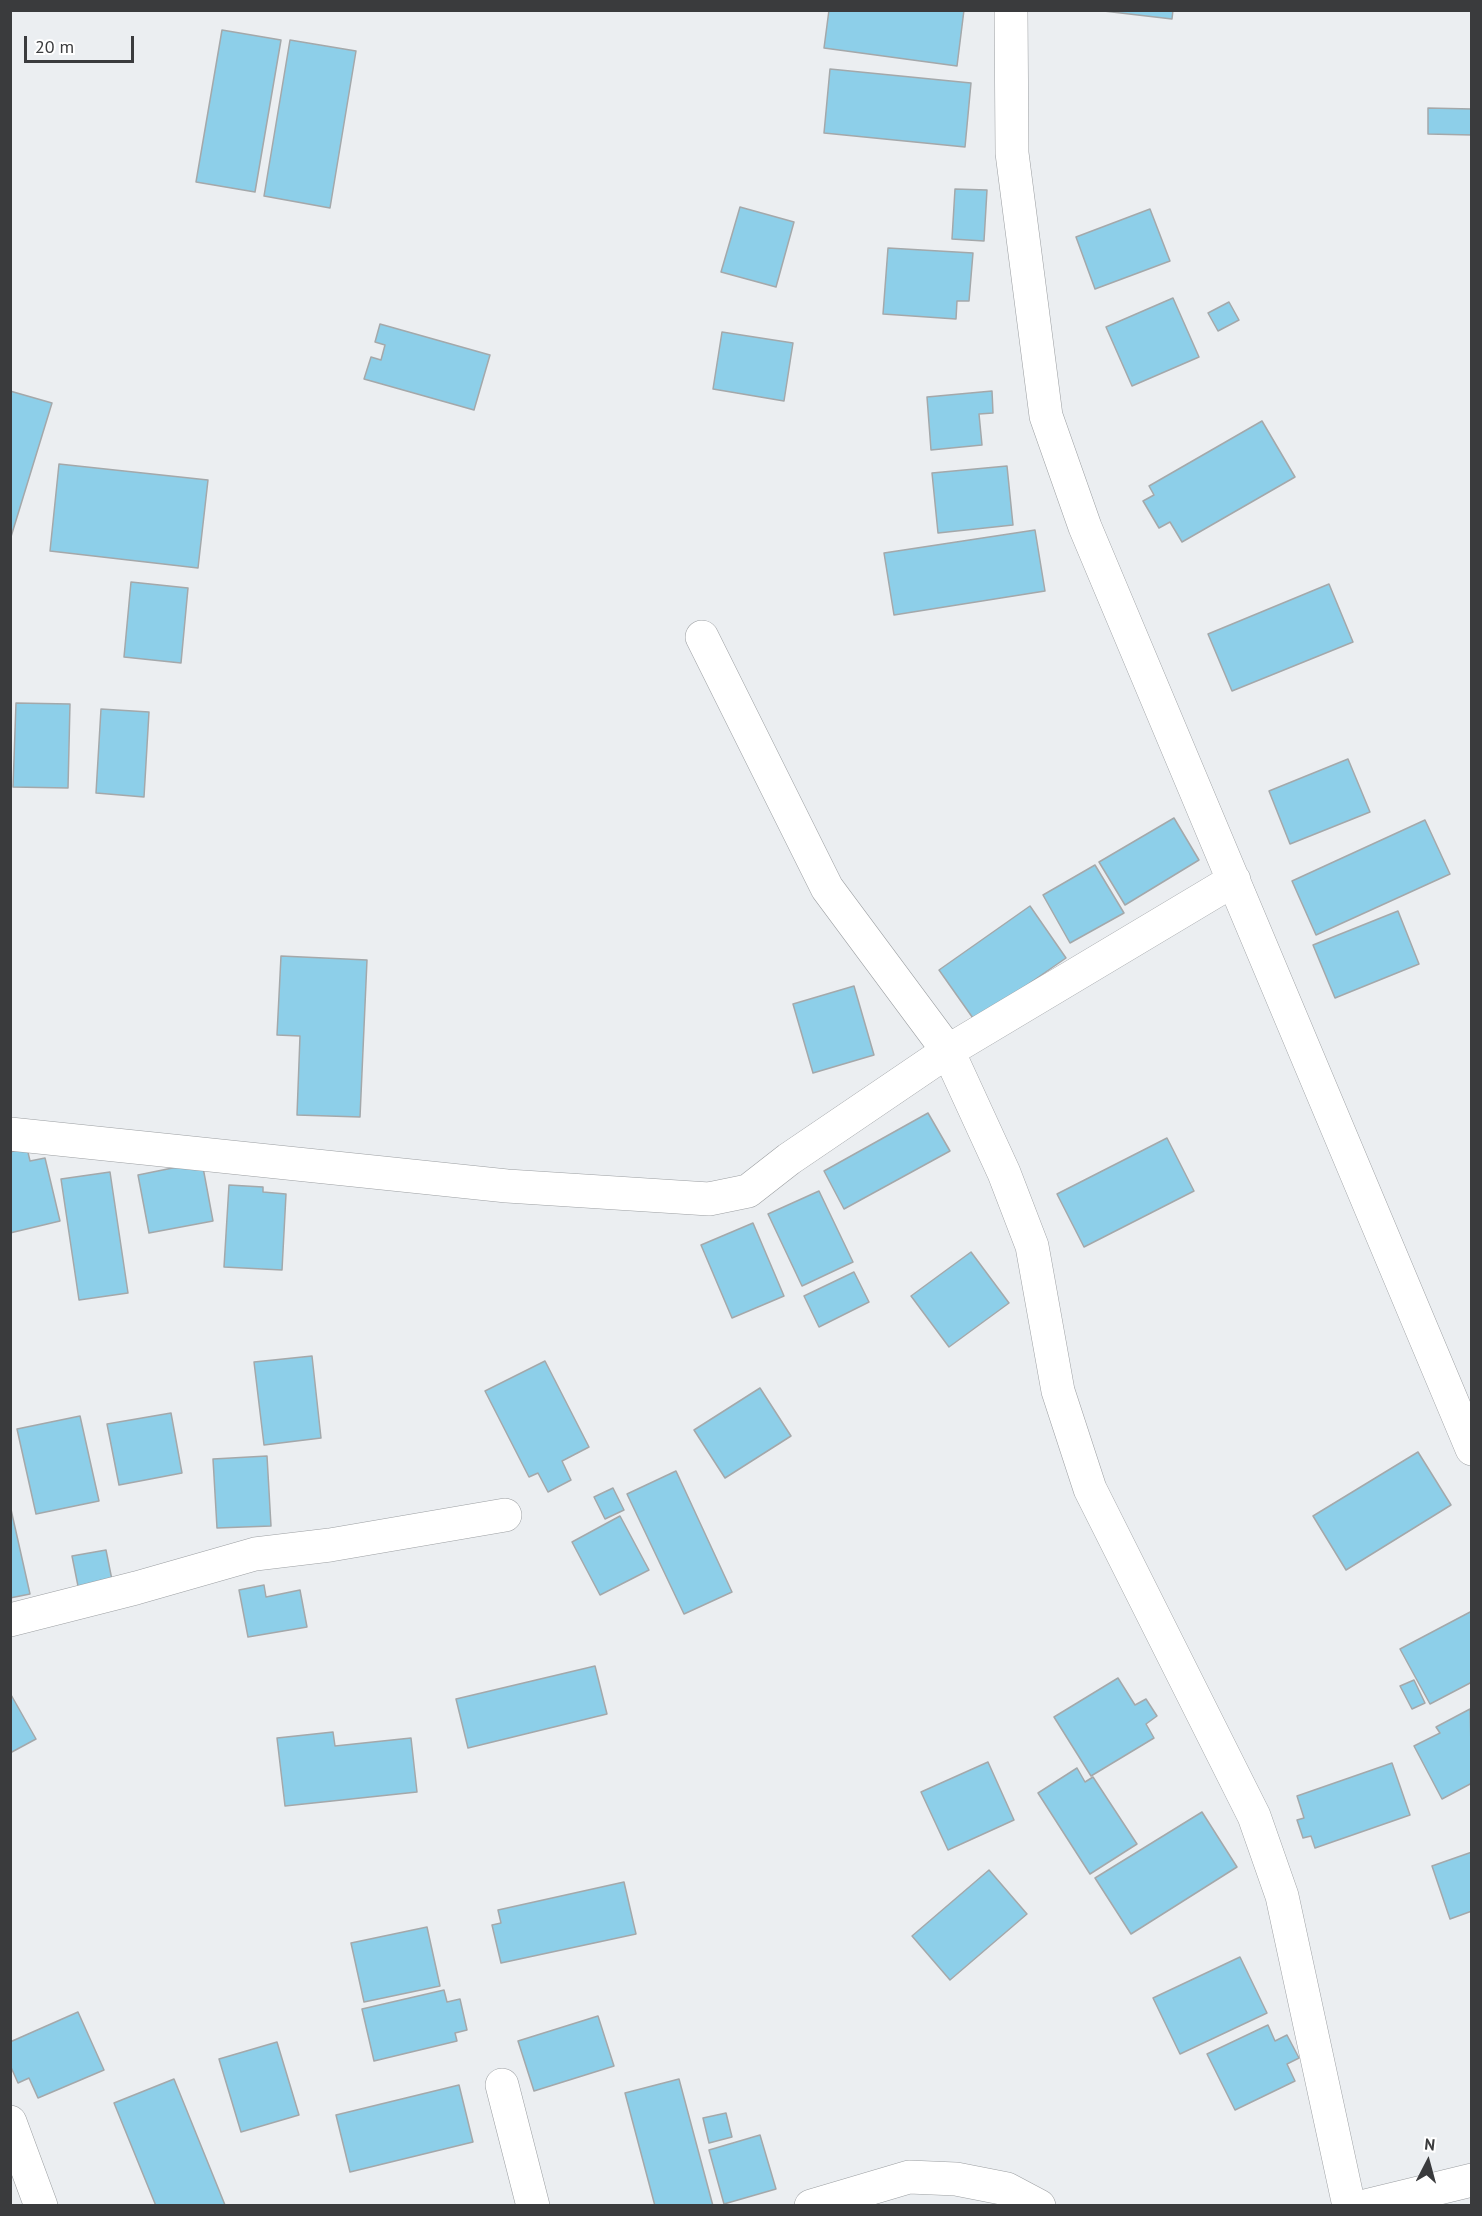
<!DOCTYPE html>
<html>
<head>
<meta charset="utf-8">
<style>
	body { margin:0 }
	#map { position:relative; width:1482px; height:2216px; overflow:hidden; background:#ebeef1; font-family:"PT Sans",sans-serif }
	canvas { display:block }
	.frame { position:absolute; inset:0; border:12px solid #3a3b3d; pointer-events:none }
	.north { position:absolute; left:1398px; top:2132px; width:60px; height:60px; -webkit-text-stroke:4px #fff; paint-order:stroke; rotate:6deg; font-size:16px; font-weight:700; line-height:24px; text-align:center; color:#3a3b3d }
	.north::after { content:''; display:block; margin:auto; width:21px; height:27px; background:#3a3b3d; clip-path:polygon(50% 0,100% 100%,50% 72%,0 100%) }
	.scale { position:absolute; left:24px; top:36px; width:110px; height:27px; box-sizing:border-box; border:3px solid #3a3b3d; border-top:0; padding-left:8px; font-size:18px; line-height:21px; white-space:nowrap; color:#3a3b3d; -webkit-text-stroke:4px #fff; paint-order:stroke }
</style>
</head>
<body>
<div id="map">
<canvas width="1482" height="2216"></canvas>
<div class="frame"></div>
<div class="north">N</div>
<div class="scale">20 m</div>
</div>
<script>
const ctx = document.querySelector('canvas').getContext('2d');
ctx.lineJoin = 'round';
function fill(path, color) { ctx.fillStyle = color; ctx.fill(path, 'evenodd'); }
function strokePath(path, color, width, dash) { ctx.strokeStyle = color; ctx.lineWidth = width; ctx.lineCap = dash ? 'butt' : 'round'; ctx.setLineDash(dash || []); ctx.stroke(path); }
const building = new Path2D(`
	M829,10H964L957,66L824,48Z
	M1095,10H1173L1172,19Z
	M222,30L281,40L255,192L196,182Z
	M290,40L356,51L330,208L264,196Z
	M830,69L971,83L965,147L824,133Z
	M1428,108L1472,109V135L1428,134Z
	M955,189L987,190L984,241L952,239Z
	M740,207L794,222L776,287L721,272Z
	M1150,209L1170,261L1095,289L1076,237Z
	M888,248L973,253L969,301H957L956,319L883,314Z
	M1173,298L1199,357L1132,386L1106,327Z
	M1229,302L1239,320L1218,331L1208,313Z
	M380,324L490,355L474,410L364,379L371,357L381,360L385,345L375,342Z
	M722,332L793,343L784,401L713,389Z
	M10,391L52,403L10,540Z
	M992,391L993,413L979,414L982,445L931,450L927,397Z
	M1262,421L1295,477L1182,542L1170,522L1159,528L1143,501L1154,495L1149,486Z
	M59,464L208,480L198,568L50,551Z
	M1007,466L1013,525L938,533L932,473Z
	M1035,530L1045,591L894,615L884,553Z
	M131,582L188,588L181,663L124,657Z
	M1329,584L1353,642L1232,691L1208,634Z
	M16,703L70,704L68,788L13,787Z
	M101,709L149,712L144,797L96,793Z
	M1348,759L1370,812L1290,844L1269,791Z
	M1174,818L1199,860L1125,905L1099,862Z
	M1425,820L1450,874L1316,935L1292,881Z
	M1095,865L1124,913L1070,943L1043,895Z
	M1030,906L1066,958L975,1021L939,970Z
	M1398,911L1419,964L1335,998L1313,945Z
	M281,956L367,960L360,1117L297,1115L300,1036L277,1035Z
	M854,986L874,1055L813,1073L793,1004Z
	M928,1113L950,1151L844,1209L824,1171Z
	M1167,1138L1194,1191L1084,1247L1057,1194Z
	M27,1148L30,1161L45,1158L60,1221L10,1233V1152Z
	M202,1162L213,1221L149,1233L138,1175Z
	M110,1172L128,1293L79,1300L61,1179Z
	M229,1185L263,1187V1192L286,1194L282,1270L224,1267Z
	M819,1191L853,1262L802,1286L768,1214Z
	M753,1223L784,1296L732,1318L701,1245Z
	M971,1252L1009,1303L949,1347L911,1296Z
	M854,1272L869,1302L819,1327L804,1296Z
	M312,1356L321,1438L264,1445L254,1362Z
	M545,1361L589,1447L562,1461L571,1480L548,1492L538,1473L529,1477L485,1391Z
	M760,1388L791,1436L725,1478L694,1430Z
	M171,1413L182,1473L119,1485L107,1424Z
	M80,1416L99,1501L36,1514L17,1429Z
	M1418,1452L1451,1505L1346,1570L1313,1516Z
	M267,1456L271,1526L217,1528L213,1459Z
	M676,1471L732,1592L684,1614L627,1494Z
	M613,1488L624,1510L605,1519L594,1497Z
	M10,1505L30,1594L10,1598Z
	M620,1516L649,1570L600,1595L572,1542Z
	M106,1550L114,1590L80,1596L72,1556Z
	M264,1585L266,1597L300,1590L307,1627L248,1637L239,1590Z
	M1472,1611V1682L1430,1704L1400,1649Z
	M595,1666L607,1714L468,1748L456,1699Z
	M1118,1678L1135,1705L1146,1699L1157,1716L1146,1724L1154,1738L1091,1776L1054,1717Z
	M1414,1680L1425,1703L1412,1709L1400,1686Z
	M10,1693L36,1739L10,1753Z
	M1470,1709L1472,1783L1442,1799L1414,1746L1440,1733L1436,1727Z
	M333,1732L335,1746L411,1738L417,1792L285,1806L277,1738Z
	M988,1762L1014,1820L948,1850L921,1792Z
	M1392,1763L1410,1815L1315,1848L1311,1836L1303,1838L1297,1820L1304,1818L1297,1796Z
	M1077,1768L1085,1782L1093,1777L1137,1844L1090,1874L1038,1793Z
	M1202,1812L1237,1867L1131,1934L1095,1878Z
	M1472,1852V1911L1450,1919L1432,1866Z
	M989,1870L1027,1914L950,1980L912,1936Z
	M624,1882L636,1934L501,1963L492,1925L501,1923L498,1910Z
	M427,1927L440,1986L364,2002L351,1943Z
	M1240,1957L1267,2013L1180,2054L1153,1998Z
	M444,1990L447,2002L460,1999L467,2030L455,2033L457,2041L374,2061L362,2009Z
	M78,2012L104,2070L38,2098L29,2078L18,2083L10,2065V2042Z
	M598,2016L614,2066L534,2091L518,2041Z
	M1268,2025L1275,2041L1287,2035L1299,2058L1287,2064L1295,2081L1235,2110L1207,2054Z
	M277,2042L299,2115L241,2132L219,2059Z
	M174,2079L225,2205L223,2206H156L114,2103Z
	M679,2079L713,2206H655L625,2093Z
	M459,2085L473,2142L350,2172L336,2115Z
	M726,2113L732,2137L709,2143L703,2118Z
	M760,2135L776,2189L724,2204L709,2150Z`);
fill(building, '#8dcfe9');
strokePath(building, '#a4a8aa', 1.5);
const street = new Path2D(`
	M1011,10L1012,153L1046,416L1085,527L1472,1449
	M702,637L827,888L948,1051L1004,1173L1032,1246L1058,1391L1090,1489L1254,1816L1282,1896L1349,2206
	M10,1134L507,1186L709,1199L748,1191L789,1159L948,1051L1234,880
	M10,1620L136,1588L255,1554L330,1545L505,1515
	M502,2085L533,2206
	M10,2122L41,2206
	M811,2206L909,2177L956,2179L1007,2189L1039,2206
	M1365,2206L1472,2180`);
strokePath(street, '#9c9fa2', 34);
strokePath(street, '#fff', 33);
</script>
</body>
</html>
